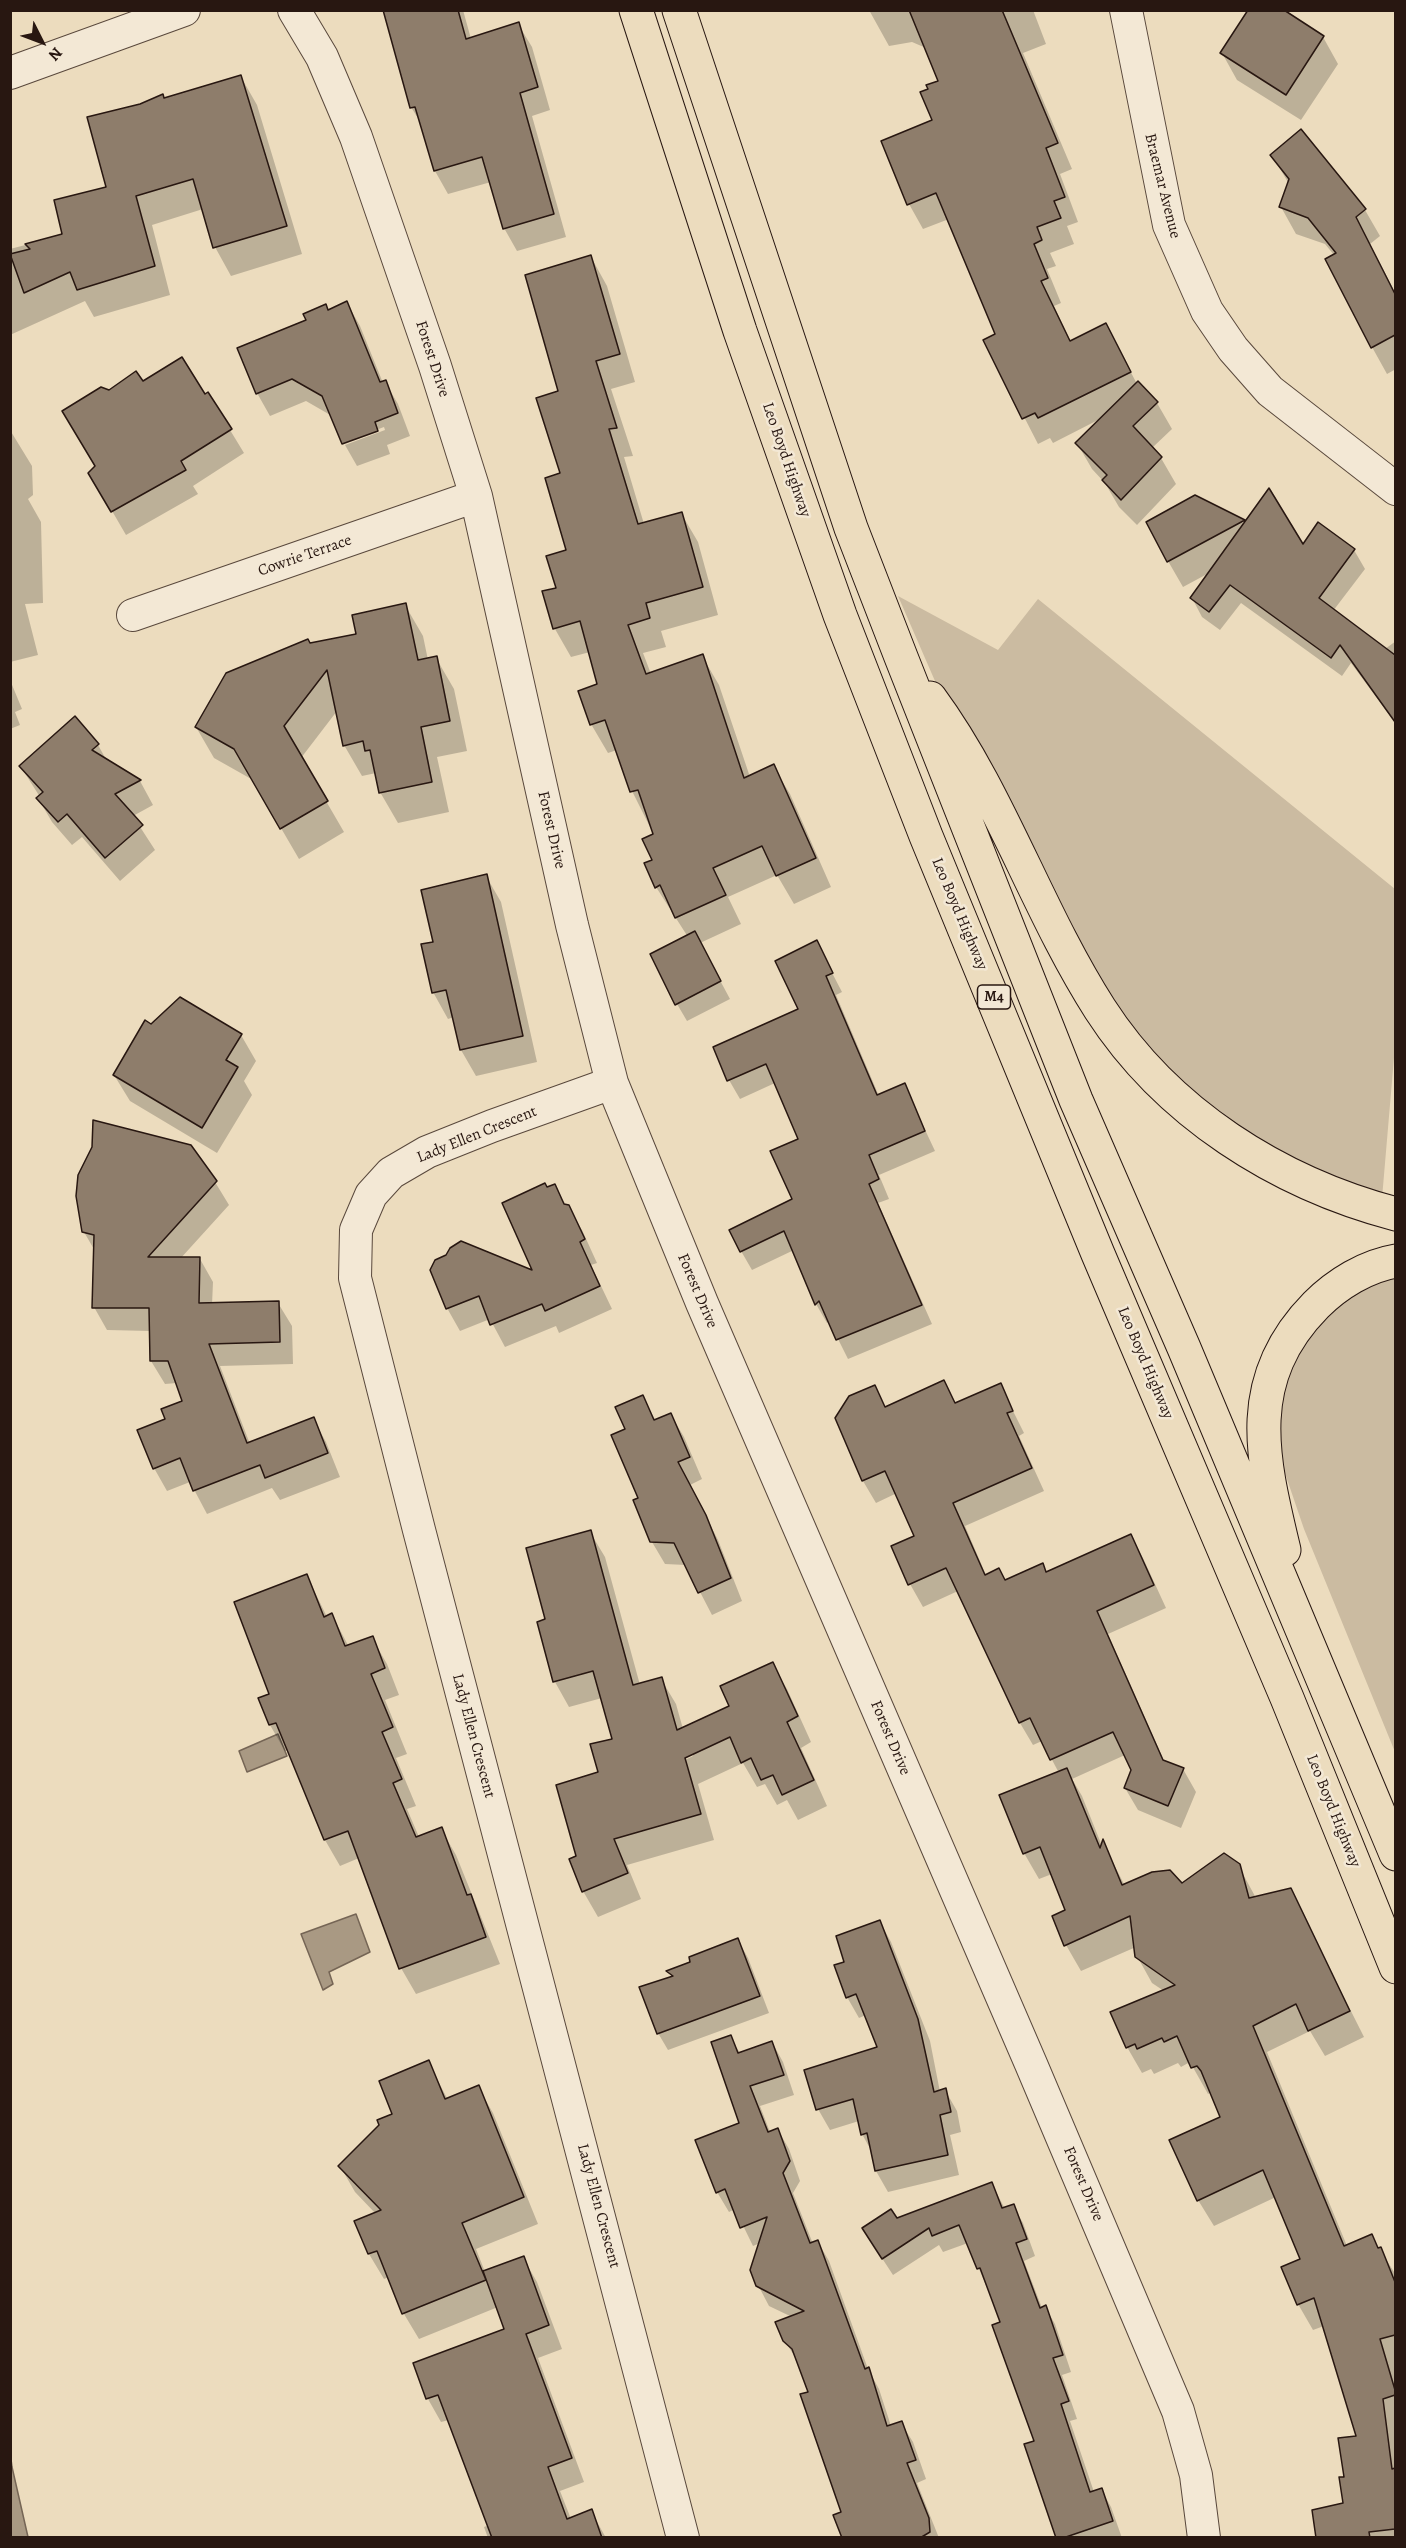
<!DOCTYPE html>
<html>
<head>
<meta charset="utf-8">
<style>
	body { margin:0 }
	#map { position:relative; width:1406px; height:2548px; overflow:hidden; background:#ecdcbe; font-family:Alegreya,serif }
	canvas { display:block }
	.frame { position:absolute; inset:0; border:12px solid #281711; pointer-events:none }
	.north { position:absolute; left:12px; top:12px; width:60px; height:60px; -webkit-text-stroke:4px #f3e8d5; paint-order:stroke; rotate:132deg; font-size:16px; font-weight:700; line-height:24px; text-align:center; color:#281711 }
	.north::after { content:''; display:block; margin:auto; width:21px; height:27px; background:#281711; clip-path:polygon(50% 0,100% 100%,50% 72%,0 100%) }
</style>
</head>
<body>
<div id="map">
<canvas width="1406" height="2548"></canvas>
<div class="frame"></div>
<div class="north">N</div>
</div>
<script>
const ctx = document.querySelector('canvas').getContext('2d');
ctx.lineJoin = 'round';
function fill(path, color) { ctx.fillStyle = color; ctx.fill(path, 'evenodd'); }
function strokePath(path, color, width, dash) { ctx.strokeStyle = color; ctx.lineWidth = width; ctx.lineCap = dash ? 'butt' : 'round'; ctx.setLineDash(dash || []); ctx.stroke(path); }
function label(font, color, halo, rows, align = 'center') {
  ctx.font = font + ' Alegreya,serif'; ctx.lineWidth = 5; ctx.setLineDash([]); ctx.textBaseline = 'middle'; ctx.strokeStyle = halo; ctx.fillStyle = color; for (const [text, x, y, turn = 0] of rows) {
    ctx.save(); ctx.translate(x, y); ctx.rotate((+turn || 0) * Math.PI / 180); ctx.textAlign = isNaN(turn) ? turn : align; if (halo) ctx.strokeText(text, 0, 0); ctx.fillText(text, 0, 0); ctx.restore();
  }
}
fill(new Path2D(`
	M898,596L998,650L1038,599L1395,889V1046L1381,1210L1168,1099L1042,927Z
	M1395,1265V1752L1304,1529L1273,1438L1282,1356L1314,1311Z`), '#cbbba1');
const water = new Path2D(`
	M278,1734L287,1756L247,1772L239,1751Z
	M356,1914L370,1952L329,1972L333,1984L323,1990L301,1934Z
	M11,2459L12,2467L28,2537H11Z`);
fill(water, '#a99983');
strokePath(water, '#756555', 1.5);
fill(new Path2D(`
	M384,10H463L471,39L518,24L532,47L550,110L532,116L566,237L517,251L504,228L491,182L448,194L435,171L422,125L411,107Z
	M869,10H1033L1046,44L1023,53L1072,169L1060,174L1078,222L1067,226L1074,244L1050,253L1056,266L1047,269L1061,303L1054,306L1071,342L1106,325L1137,384L1157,403L1172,429L1152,448L1161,458L1176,484L1137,525L1119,507L1105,483L1092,469L1077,443L1100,419L1053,443L1050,438L1038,444L985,341L997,335L949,219L923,229L909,204L934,120L940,81L926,48L912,42L889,46Z
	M1323,37L1338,64L1301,120L1237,80L1222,53Z
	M241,77L257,105L302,254L231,276L215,247L203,209L152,225L170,295L94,317L85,301L10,335V249L64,235L107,188L164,100Z
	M1272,155L1365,210L1380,236L1370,244L1396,294V369L1387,374L1372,347L1327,259L1334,255L1325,244L1296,234L1281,207L1289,184Z
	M591,257L607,286L635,382L611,389L633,456L624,457L644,524L681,513L698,542L718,615L661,631L666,647L643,653L651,674L702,656L719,685L750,777L773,766L790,794L831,887L794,904L777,875L728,897L741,924L700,943L730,999L687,1021L677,1004L688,937L656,887L646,864L654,861V835L632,791L617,750L608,753L591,724L599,685L590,652L571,657L555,629L544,592L558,589L568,551L561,474L560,392Z
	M347,303L360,326L383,383L385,382L398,404L410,436L387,445L390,454L357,466L345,445L385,430L384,427L344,442V445L332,416L306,401L270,416L257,393L328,311Z
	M142,383L205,396L230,430L244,453L193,486L198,494L126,535L90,473L96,467L109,392Z
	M10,430L32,466L33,495L28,499L41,522L43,603L25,604L38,655L10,662Z
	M1195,496L1245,524L1302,546L1354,550L1365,569L1333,611L1385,649L1396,641V724L1351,663L1342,676L1241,603L1220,630L1202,617L1192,598L1209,573L1183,587L1168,561Z
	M405,605L423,636L428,660L436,658L454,689L467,751L437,757L449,812L398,823L380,792L376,773L362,776L344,745L337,711L301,758L344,832L299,859L253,780L214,758L196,727L310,645L358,635Z
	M10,680L22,709L15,712L20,725L10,729Z
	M98,745L107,761L140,781L153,805L133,816L155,850L120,881L82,837L72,845L52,822L38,798L40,797L21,767Z
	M486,876L501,902L537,1062L476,1076L461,1050L454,1017L448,1019L433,992L435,943Z
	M816,942L842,992L836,995L879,1096L904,1085L935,1151L879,1175L889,1199L878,1203L932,1324L848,1359L829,1321L827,1323L816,1304L794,1250L752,1270L741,1251L794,1200L800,1140L775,1083L740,1099L729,1080L800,1010Z
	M241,1035L256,1061L244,1081L252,1095L217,1153L130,1101L114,1075Z
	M215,1182L229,1205L180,1259H200L213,1282L212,1305L278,1303L292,1326L293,1364L220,1366L250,1444L313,1419L326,1442L340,1477L280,1500L272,1488L207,1514L190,1482L167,1491L154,1468L167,1419L184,1402L177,1383L165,1384L151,1361V1331L107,1330L94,1307L95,1251L84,1232Z
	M554,1186L582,1230L597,1263L591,1265L612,1309L559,1333L556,1326L505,1347L490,1319L460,1331L447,1308L535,1272L546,1189Z
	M944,1382L956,1404L1000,1385L1024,1433L1019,1436L1044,1491L965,1526L986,1575L1005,1581L1042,1565L1047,1573L1131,1535L1143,1558L1166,1608L1108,1634L1165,1763L1183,1769L1196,1792L1181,1828L1138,1810L1125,1788L1132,1770L1125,1755L1072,1779L1082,1796L1102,1846L1103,1843L1125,1886L1182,1885L1238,1865L1256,1898L1290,1890L1364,2037L1325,2056L1310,2031L1267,2052L1347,2246L1371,2236L1396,2275V2365H1394L1396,2371V2538H1318L1345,2504V2478L1358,2437L1324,2326L1313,2330L1298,2304L1302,2260L1276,2197L1214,2226L1198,2200L1222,2117L1211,2092L1208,2094L1190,2062L1181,2067L1178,2063L1154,2074L1151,2069L1142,2073L1127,2047L1164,1991L1152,1983L1137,1956L1136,1947L1081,1971L1066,1945L1054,1916L1067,1911L1052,1874L1039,1879L1024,1853L1059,1773L1042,1741L1033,1745L1020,1723L958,1591L923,1607L910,1584L916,1536L897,1493L876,1503L863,1481L837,1418L874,1387L886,1408Z
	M642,1397L656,1421L671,1415L684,1437L702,1479L690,1485L718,1540L742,1601L712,1615L686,1565L665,1564L652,1542L640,1499L627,1430Z
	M590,1532L605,1557L640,1685L661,1679L676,1704L683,1729L731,1707L772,1664L787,1689L811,1742L801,1748L827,1806L798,1820L787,1800L777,1805L765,1784L757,1787L743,1763L698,1784L714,1840L627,1865L641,1899L598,1917L583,1891L578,1857L600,1773L614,1740L602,1698L569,1707L555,1682L539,1623L547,1621ZM693,1753V1756L679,1763L678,1760Z
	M307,1576L327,1617L332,1615L349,1647L372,1638L387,1664L399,1695L385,1700L407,1754L396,1758L416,1806L407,1809L419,1837L441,1829L456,1855L500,1964L416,1994L401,1968L359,1858L340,1866L325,1840L288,1750L285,1751L270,1725L271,1694Z
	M880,1922L891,1942L930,2041L940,2092L945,2090L957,2111L961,2132L950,2135L959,2175L888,2192L876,2171L872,2152L862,2134L859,2121L830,2130L818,2109L878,2048L866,2015L859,2018L847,1997L846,1963Z
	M738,1940L748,1958L769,2013L668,2050L658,2033L672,1977L668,1971Z
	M730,2037L740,2053L772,2042L783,2062L794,2095L760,2106L770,2132L778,2130L789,2149L800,2181L793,2193L813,2244L818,2242L829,2261L868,2369L879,2389L891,2426L901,2423L913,2442L926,2479L917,2483L939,2538H843V2513L810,2392L799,2363L784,2340L792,2317L769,2306L758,2285L760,2243L753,2246L735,2209L729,2212L717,2192L697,2141L740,2124Z
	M428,2062L448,2100L478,2087L493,2113L538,2224L476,2249L485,2272L523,2258L537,2282L562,2349L538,2358L584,2482L560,2491L571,2519L591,2511L606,2538H488L484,2527L489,2525L449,2420L441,2422L428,2399L415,2364L506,2330L498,2307L419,2339L404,2314L389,2277L384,2279L369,2254L376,2214L355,2192L340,2166L393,2115Z
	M992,2184L1005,2209L1013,2206L1023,2223L1035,2256L1024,2261L1042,2308L1045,2307L1055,2324L1071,2372L1062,2375L1077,2419L1070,2421L1094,2492L1101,2489L1111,2507L1122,2538H1058L1036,2442L1002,2323L968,2243L943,2252L939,2245L893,2275L874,2246L896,2220Z`), '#0003');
const building = new Path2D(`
	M383,10H458L466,39L519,22L538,87L520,93L554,214L503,229L482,157L434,171L415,107L410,108Z
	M909,10H1002L1058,143L1046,148L1065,197L1054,201L1061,218L1037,227L1042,240L1034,244L1048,278L1041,281L1070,341L1106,323L1131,372L1038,418L1035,413L1022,419L983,340L995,334L936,193L907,205L881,141L932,120L920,92L928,89L926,85L938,81Z
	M1248,10H1284L1324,36L1286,95L1220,53Z
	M241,75L287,226L213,248L193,179L136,196L155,266L77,290L70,272L24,293L10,254L30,249L25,244L62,234L54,200L106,187L87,117L140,104L163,94L164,98Z
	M1301,129L1366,209L1356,217L1395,294V335L1371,348L1325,259L1336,253L1308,218L1279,207L1289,179L1270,155Z
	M591,255L620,354L596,361L617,428L609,429L638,524L682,512L703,587L646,603L650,618L628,625L646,674L703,654L744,778L774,764L816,858L776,876L762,846L713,868L726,895L675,918L660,885L655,888L644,863L652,860L642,839L653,834L638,790L630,792L605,720L590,725L578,691L597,684L580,621L553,629L542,591L556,588L546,556L566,550L545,478L560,473L536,398L558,391L525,275Z
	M347,301L380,382L386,380L398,413L375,422L378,431L342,444L322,396L292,379L256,394L237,348L306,320L303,314L326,304L328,310Z
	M182,357L205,394L208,392L232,429L181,461L186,470L111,512L88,473L95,466L62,411L101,387L109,390L136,371L143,381Z
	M1138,381L1158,402L1133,426L1162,457L1121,500L1102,480L1107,475L1075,443Z
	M1269,488L1303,544L1318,522L1355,549L1319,598L1395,655V722L1340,645L1331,658L1230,585L1209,612L1190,598Z
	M1195,495L1245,520L1167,562L1146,522Z
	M406,603L418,660L437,656L450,721L421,727L432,782L379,793L370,750L365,751L363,741L343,746L327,670L284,726L328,801L280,829L234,749L195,727L226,673L308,639L310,643L356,634L352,615Z
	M75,716L99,744L92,750L141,780L115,794L143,825L105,858L67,814L58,822L36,798L43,792L19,766Z
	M487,874L523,1036L460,1050L446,990L432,993L421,944L433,942L421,890Z
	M695,931L721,981L675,1005L650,954Z
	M817,940L833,973L826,976L877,1095L905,1083L925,1131L869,1155L879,1179L869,1184L922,1305L836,1340L819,1301L815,1305L784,1231L740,1252L729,1230L792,1199L770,1151L798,1139L766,1064L727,1081L713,1047L798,1009L775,961Z
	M180,997L242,1034L226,1060L238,1067L202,1128L113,1075L145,1020L151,1024Z
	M93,1120L191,1145L217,1181L148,1257H200L199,1303L279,1301L280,1342L209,1344L247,1443L314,1417L328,1453L265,1478L260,1465L193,1491L180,1458L153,1469L137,1430L165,1419L161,1409L182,1401L168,1361H150L149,1308H92L94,1235L82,1232L76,1196L78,1175L92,1147Z
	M545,1183L547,1187L555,1184L564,1204L569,1205L585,1239L580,1242L600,1286L545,1311L542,1304L490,1325L479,1296L446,1309L430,1270L435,1260L446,1255L450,1248L461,1241L532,1270L502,1203Z
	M944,1380L955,1403L1001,1383L1013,1411L1007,1413L1032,1468L953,1503L985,1575L999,1568L1005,1580L1043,1563L1046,1572L1131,1534L1154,1585L1097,1611L1163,1760L1184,1768L1168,1806L1124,1788L1131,1770L1113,1732L1050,1760L1030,1718L1019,1723L946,1568L908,1585L891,1546L914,1536L885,1471L862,1481L835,1418L849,1396L875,1385L885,1407Z
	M643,1395L654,1420L671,1413L690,1457L678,1462L706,1515L731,1578L698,1593L674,1543L650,1542L633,1500L638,1498L611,1435L625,1429L615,1407Z
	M591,1530L633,1685L662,1677L677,1730L729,1706L720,1686L773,1662L798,1716L787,1722L814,1780L782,1795L773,1775L761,1780L751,1758L741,1763L730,1737L685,1758L701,1814L614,1839L628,1873L582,1892L569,1859L576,1856L556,1785L598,1772L590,1744L612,1739L593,1671L553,1682L537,1622L545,1619L526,1548Z
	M307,1574L324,1617L332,1613L345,1646L373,1636L385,1668L371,1674L393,1727L382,1732L402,1779L393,1783L416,1837L442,1827L467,1895L471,1894L486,1937L399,1969L348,1831L324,1840L276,1723L269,1725L258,1698L269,1694L234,1602Z
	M1067,1768L1100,1848L1103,1839L1122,1885L1152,1872L1170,1870L1182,1883L1224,1853L1240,1864L1249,1898L1291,1888L1350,2011L1308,2031L1296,2004L1253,2026L1344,2246L1372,2234L1378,2248L1381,2247L1395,2282V2335L1380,2339L1395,2390V2395L1383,2399L1392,2469L1395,2468V2529L1369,2532L1370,2538H1316L1312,2510L1343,2503L1339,2477H1344L1338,2438L1356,2436L1314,2298L1297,2305L1281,2267L1300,2259L1263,2170L1197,2201L1169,2140L1220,2117L1201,2071L1197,2066L1191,2068L1177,2036L1164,2042L1162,2038L1137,2049L1135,2044L1126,2048L1110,2012L1175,1985L1135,1957L1130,1916L1064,1946L1052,1916L1065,1910L1040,1847L1023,1854L999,1795Z
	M880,1920L918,2019L934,2092L946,2088L951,2112L940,2115L948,2155L875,2171L867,2133L861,2135L853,2099L816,2110L804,2070L877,2047L856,1994L846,1998L834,1965L844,1962L836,1936Z
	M738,1938L760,1996L657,2034L639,1987L673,1976L666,1971L690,1962L689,1957Z
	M731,2035L738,2053L772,2041L784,2075L750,2086L768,2132L778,2128L790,2161L783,2173L810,2243L818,2240L865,2369L869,2367L887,2426L902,2421L916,2460L907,2463L929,2518L930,2532L920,2538H842L833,2515L841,2512L800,2394L808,2392L792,2349L783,2341L775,2322L804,2311L756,2286L750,2270L767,2217L740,2228L725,2189L716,2193L695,2140L739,2123L711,2042Z
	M429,2060L445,2099L479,2085L524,2197L462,2223L486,2280L402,2314L377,2251L368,2254L354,2221L381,2210L338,2166L379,2125L377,2120L392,2114L379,2081Z
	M992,2182L1002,2208L1014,2204L1027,2239L1016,2243L1040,2308L1046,2305L1063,2355L1053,2358L1069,2401L1061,2404L1090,2492L1102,2488L1113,2521L1063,2538H1056L1024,2444L1034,2441L992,2325L1000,2322L980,2268L977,2269L959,2225L932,2236L929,2228L882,2259L862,2228L891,2209L897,2218Z
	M524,2256L549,2325L526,2334L572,2458L548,2467L567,2519L592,2509L602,2538H492L438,2395L426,2399L413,2363L504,2329L483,2271Z`);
fill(building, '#8e7d6b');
strokePath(building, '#281711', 1.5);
const minor = new Path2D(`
	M294,10L322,57L356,137L435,366L476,496L572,925L612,1083L702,1303L1031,2064L1178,2411L1196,2475L1204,2538
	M1126,10L1169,225L1207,311L1233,349L1270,391L1396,489
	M10,73L184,10
	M133,615L476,496
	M612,1083L492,1126L427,1152L391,1173L371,1195L356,1230L355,1278L419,1530L683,2538`);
const highway = new Path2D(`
	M636,10L740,331L840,615L926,836L1098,1254L1287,1698L1396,1967
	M679,10L851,528L901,657L1076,1100L1184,1348L1396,1854
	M930,698C1000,793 1036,909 1100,1009C1167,1113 1278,1183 1396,1214
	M1284,1550C1262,1458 1242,1380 1316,1305C1337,1284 1366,1266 1396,1261`);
strokePath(minor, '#59483c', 34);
strokePath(highway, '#281711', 35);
strokePath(minor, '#f3e8d5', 32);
strokePath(highway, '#ecdcbe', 33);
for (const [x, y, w] of [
	[994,997,33]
]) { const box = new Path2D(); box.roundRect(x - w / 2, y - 12, w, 24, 4.5); ctx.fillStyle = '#f3e8d5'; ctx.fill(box); strokePath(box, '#281711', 1.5); }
label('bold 15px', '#281711', null, [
	["M4",994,997]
]);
label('16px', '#281711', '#f3e8d5', [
	["Braemar Avenue",1162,186,76],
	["Forest Drive",432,359,72],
	["Leo Boyd Highway",786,460,71],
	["Cowrie Terrace",305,556,-19],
	["Forest Drive",551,830,77],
	["Leo Boyd Highway",959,914,67],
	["Lady Ellen Crescent",477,1135,-22],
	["Forest Drive",697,1291,67],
	["Leo Boyd Highway",1145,1363,67],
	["Lady Ellen Crescent",473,1736,75],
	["Forest Drive",890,1738,67],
	["Leo Boyd Highway",1333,1811,68],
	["Forest Drive",1083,2184,67],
	["Lady Ellen Crescent",598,2206,75]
]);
</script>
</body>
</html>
